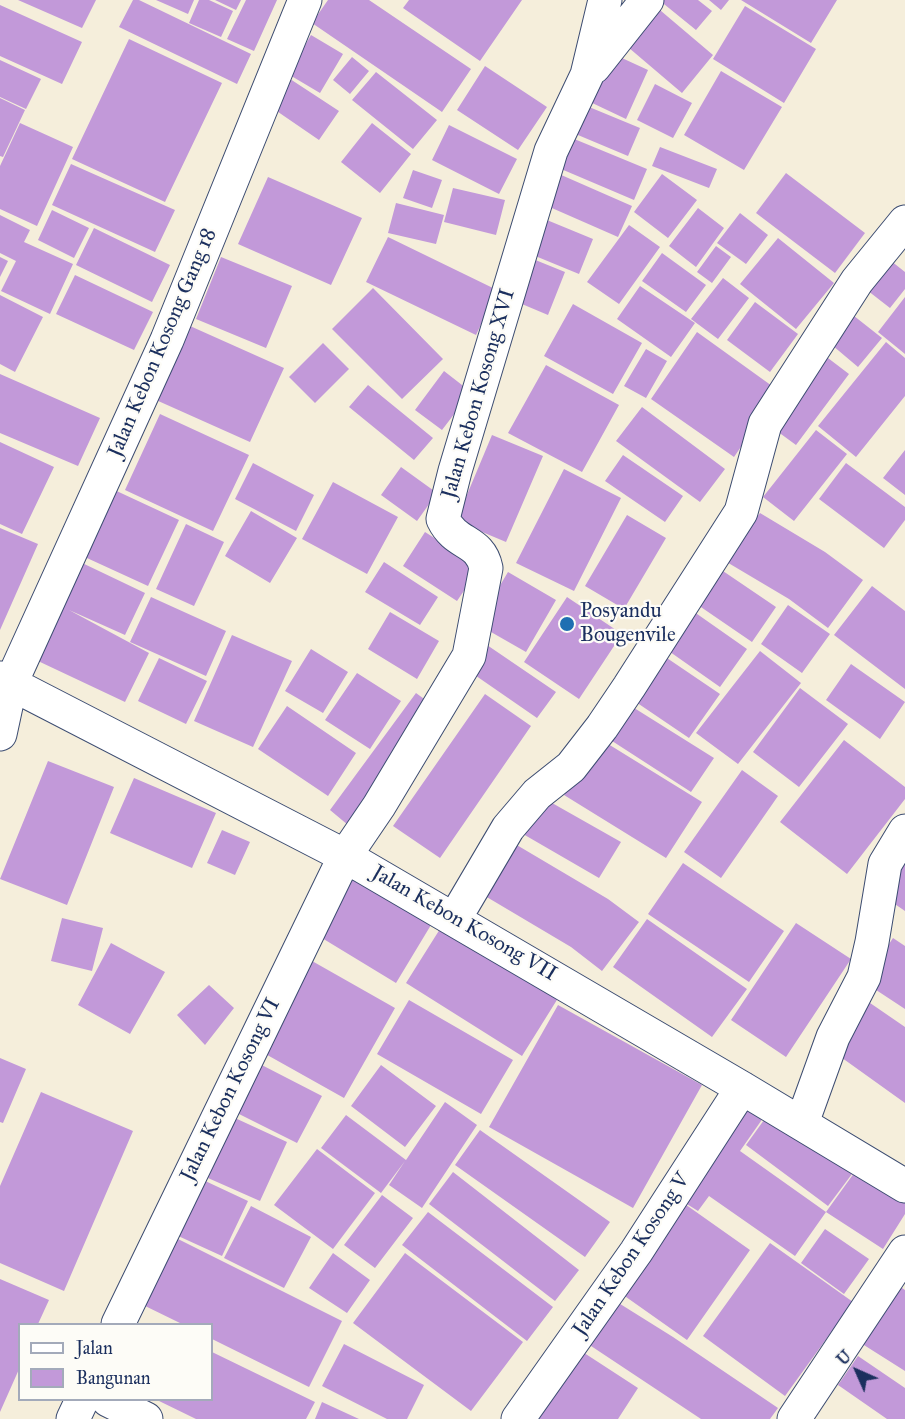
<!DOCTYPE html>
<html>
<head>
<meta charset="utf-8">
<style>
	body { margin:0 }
	#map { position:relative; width:905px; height:1419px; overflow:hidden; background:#f5eedb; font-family:"IM FELL Great Primer",serif }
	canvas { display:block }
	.legend { position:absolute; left:18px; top:1323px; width:195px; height:78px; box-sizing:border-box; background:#fdfcf7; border:2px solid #a3aaba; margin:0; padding:8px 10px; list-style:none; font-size:18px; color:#1b2f5e }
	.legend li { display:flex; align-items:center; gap:12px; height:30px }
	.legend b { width:30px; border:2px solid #a3aaba }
	.north { position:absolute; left:827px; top:1341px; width:60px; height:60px; -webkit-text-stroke:4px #fdfcf7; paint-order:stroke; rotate:315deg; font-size:16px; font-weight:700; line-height:24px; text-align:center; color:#1b2f5e }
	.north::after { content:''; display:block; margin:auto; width:21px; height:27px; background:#1b2f5e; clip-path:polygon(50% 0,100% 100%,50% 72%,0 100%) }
</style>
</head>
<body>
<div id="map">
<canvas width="905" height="1419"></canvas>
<ul class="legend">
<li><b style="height:8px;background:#fff"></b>Jalan</li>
<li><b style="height:16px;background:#c299d9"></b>Bangunan</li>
</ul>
<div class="north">U</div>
</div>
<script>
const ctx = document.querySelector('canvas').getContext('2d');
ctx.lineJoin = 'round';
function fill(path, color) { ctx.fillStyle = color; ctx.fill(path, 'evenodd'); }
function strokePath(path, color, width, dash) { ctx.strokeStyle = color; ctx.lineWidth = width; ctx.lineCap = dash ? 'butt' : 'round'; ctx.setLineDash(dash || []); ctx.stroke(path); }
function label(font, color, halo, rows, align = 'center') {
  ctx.font = font + ' "IM FELL Great Primer",serif'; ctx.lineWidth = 4.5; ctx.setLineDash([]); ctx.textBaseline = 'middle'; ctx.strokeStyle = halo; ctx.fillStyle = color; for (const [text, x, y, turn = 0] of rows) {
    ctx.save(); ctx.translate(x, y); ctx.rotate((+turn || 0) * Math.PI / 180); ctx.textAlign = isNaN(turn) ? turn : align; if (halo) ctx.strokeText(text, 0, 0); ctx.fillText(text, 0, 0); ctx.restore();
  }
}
fill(new Path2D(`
	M18,0H96L82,28Z
	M133,0H139L251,54L237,84L119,27Z
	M156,0H194L188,14Z
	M199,0H209L233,11L221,37L189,23Z
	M215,0H241L236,10Z
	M246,0H277L254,51L227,39Z
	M328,0H369L471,69L442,112L312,23Z
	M409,0H522L480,61L403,8Z
	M659,0H698L712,11L696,30Z
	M709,0H729L721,10Z
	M741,0H837L811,43Z
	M0,5L82,42L62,84L0,56Z
	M654,5L713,55L682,93L622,42Z
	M745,6L816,49L784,103L713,59Z
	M311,35L343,54L320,93L288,74Z
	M129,39L222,83L165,202L72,159Z
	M611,53L648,70L626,119L588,101Z
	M352,57L369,71L350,94L333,80Z
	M0,60L41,79L26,109L0,97Z
	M485,66L547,107L518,150L457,110Z
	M721,71L782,107L744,170L684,135Z
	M376,72L437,120L413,149L352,100Z
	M284,75L339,111L319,140L265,103Z
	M655,84L692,103L673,138L637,120Z
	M0,98L25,110L3,157L0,156Z
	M577,102L640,128L628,156L566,130Z
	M20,123L73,147L37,226L0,209V166Z
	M372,123L411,154L380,193L341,162Z
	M449,125L517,159L499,194L432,160Z
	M567,136L647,169L634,200L554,166Z
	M660,147L717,169L709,188L652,166Z
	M71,164L175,210L155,252L52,205Z
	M413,170L442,180L432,208L403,198Z
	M786,173L865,233L835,273L756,213Z
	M559,174L632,206L618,237L545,205Z
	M662,174L697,200L668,238L634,212Z
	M268,177L362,218L331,285L238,244Z
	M453,188L505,200L496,235L444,222Z
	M396,203L444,215L436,244L388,233Z
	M698,208L724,228L696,267L669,246Z
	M52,210L89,228L74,258L38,240Z
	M740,213L768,235L746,264L717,243Z
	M0,215L30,230L24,242L73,264L50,314L1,291L16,261L0,253Z
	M542,218L593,239L579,274L528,253Z
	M629,225L660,247L619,304L587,282Z
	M94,228L170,265L152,302L76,265Z
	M388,237L497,290L476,335L366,282Z
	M778,238L834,283L796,329L740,284Z
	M716,246L731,257L712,283L697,272Z
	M662,253L706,285L686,312L642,281Z
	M0,257L8,261L0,277Z
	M221,257L292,286L266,348L196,319Z
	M528,257L565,272L548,315L510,299Z
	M886,257L905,272V289L890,308L863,287Z
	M75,275L153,312L134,350L56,314Z
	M723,278L749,298L718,339L691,319Z
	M640,286L695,323L671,357L617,319Z
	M373,288L443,359L402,399L332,329Z
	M0,295L43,317L15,372L0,364Z
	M905,297V354L878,332Z
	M755,302L798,334L770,372L727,340Z
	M573,304L642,343L613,394L544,356Z
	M849,312L882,338L858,367L826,340Z
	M190,326L284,368L250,442L156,400Z
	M697,332L779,391L734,457L651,399Z
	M886,342L905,358V396L856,457L818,426Z
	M323,343L349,369L315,403L289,377Z
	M646,349L667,361L646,398L624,386Z
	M824,355L849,374L796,445L770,426Z
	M546,365L619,405L582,472L508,433Z
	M444,371L471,392L442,430L415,410Z
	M0,374L100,418L78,466L0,433Z
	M368,385L433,438L414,460L349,407Z
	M642,407L725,469L700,502L616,441Z
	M160,414L249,455L213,531L125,490Z
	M816,430L847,454L794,521L763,497Z
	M492,435L543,456L506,542L456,521Z
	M0,442L54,467L22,534L0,524Z
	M905,450V495L883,478Z
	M623,455L683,496L665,522L605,481Z
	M253,463L314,495L296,531L235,499Z
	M846,463L905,507V520L884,548L819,499Z
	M401,467L437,493L417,521L381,495Z
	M564,469L621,498L574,591L516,563Z
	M333,482L398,517L367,574L302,539Z
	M108,487L179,520L148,586L76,553Z
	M251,511L297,538L270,583L225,556Z
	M760,513L825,552L863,580L828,628L789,599L725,561Z
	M627,515L666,538L624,609L585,586Z
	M186,524L224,542L194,606L156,589Z
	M0,528L38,544L0,630Z
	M425,532L480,567L457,601L403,566Z
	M78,561L145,593L125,635L69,610L149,653L125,702L38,661L64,607L58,604Z
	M384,562L438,597L420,625L365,592Z
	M720,569L776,607L752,642L695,603Z
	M508,572L556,600L526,652L477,624Z
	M872,586L905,611V689L834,635Z
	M151,597L226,631L206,676L130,642Z
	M567,597L622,634L579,699L524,662Z
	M788,605L830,634L802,673L761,644Z
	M690,609L747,649L720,687L663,647Z
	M390,612L439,641L417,679L368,649Z
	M232,635L292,661L253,747L194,721Z
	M487,645L556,692L537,718L469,671Z
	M311,649L348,672L323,713L285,691Z
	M760,651L801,683L738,764L696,733Z
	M661,654L720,694L689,738L630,698Z
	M159,658L207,681L186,724L138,701Z
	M851,664L905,702L880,739L826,700Z
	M357,673L401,701L370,749L325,720Z
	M800,688L848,724L799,787L753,752Z
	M416,693L435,707L348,825L330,810Z
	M485,694L531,726L440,858L393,826Z
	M287,706L356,753L328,796L258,749Z
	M631,706L714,758L691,792L609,739Z
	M600,739L702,802L666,858L564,795Z
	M844,740L905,787V799L847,874L780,822Z
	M48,761L114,787L67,905L0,879Z
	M742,770L778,796L721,878L684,852Z
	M134,778L216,813L192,868L110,833Z
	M545,799L621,842L599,878L523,834Z
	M222,830L250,842L235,875L207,863Z
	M510,841L608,899L639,922L602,971L571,947L480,893Z
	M683,863L784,931L749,982L648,914Z
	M905,864V911L883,896Z
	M354,873L434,920L396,983L317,935Z
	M62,918L103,928L92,971L51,961Z
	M647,919L747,989L712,1037L613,967Z
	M445,921L560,995L522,1056L406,983Z
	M796,923L851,959L786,1057L731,1020Z
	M893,938L905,946V1009L864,982Z
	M111,943L165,972L130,1034L78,1005Z
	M305,957L395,1008L344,1098L253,1047Z
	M209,985L234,1008L205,1045L177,1015Z
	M857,994L905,1027V1103L831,1050Z
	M409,1000L513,1060L481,1114L377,1054Z
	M558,1005L702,1085L633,1208L489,1127Z
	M0,1058L26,1069L3,1123L0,1122Z
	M252,1060L322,1096L297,1143L227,1108Z
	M381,1065L436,1106L405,1147L351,1106Z
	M41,1092L133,1131L64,1291L0,1263V1186Z
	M739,1095L768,1111L740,1151L826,1212L795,1256L709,1196L698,1211L674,1196Z
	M445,1102L477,1125L422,1208L389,1185L405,1161L381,1193L321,1148L346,1115L406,1160Z
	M769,1113L855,1170L828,1206L746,1145Z
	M235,1118L287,1142L260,1201L208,1178Z
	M480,1130L610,1222L585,1257L455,1165Z
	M317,1149L375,1193L333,1249L274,1205Z
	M857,1169L905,1195V1214L883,1249L826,1212Z
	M453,1172L579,1270L555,1301L429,1204Z
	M201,1179L248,1201L222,1256L176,1235Z
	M382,1195L413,1218L375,1268L344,1245Z
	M682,1202L750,1250L687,1340L619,1292Z
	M251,1206L311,1237L284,1288L224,1258Z
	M428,1212L553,1307L527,1341L402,1245Z
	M825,1229L869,1259L844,1294L801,1263Z
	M172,1236L342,1321L309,1387L212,1339V1324H182L139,1303Z
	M770,1243L853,1302L785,1396L703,1336Z
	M333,1253L370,1280L347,1313L309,1288Z
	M405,1253L523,1342L471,1411L353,1323Z
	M0,1279L49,1300L38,1324H20V1367L0,1412Z
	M891,1281L905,1290V1371L856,1340Z
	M609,1297L673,1337L778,1408L770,1419H701L582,1340Z
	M344,1344L424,1385L407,1419H387L322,1386Z
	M575,1347L638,1388L618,1419H530Z
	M212,1352L315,1402L306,1419H196L157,1400H212Z
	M858,1356L905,1388V1419H887L838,1385Z
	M322,1402L359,1419H315Z`), '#c299d9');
const street = new Path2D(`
	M594,67L647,0
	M0,678L345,856L742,1088L905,1186
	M0,734L11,683L167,340L305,0
	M455,918L508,828L537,794L571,767L602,727L629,687L741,512L765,424L857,281L905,222
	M802,1123L833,1037L864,977L872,942L885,864L905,831
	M118,1324L345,856L379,806L469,656L486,568C480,539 456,546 443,519L455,471L551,151L587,75L605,0
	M108,1400L146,1419
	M73,1419L82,1400
	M518,1419L636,1252L742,1088
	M794,1419L905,1252`);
strokePath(street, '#3c4c71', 35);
strokePath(street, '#fff', 33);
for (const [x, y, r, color] of [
	[567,624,8,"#1f6fb2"]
]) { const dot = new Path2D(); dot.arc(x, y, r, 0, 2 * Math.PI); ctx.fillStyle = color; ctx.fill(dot); strokePath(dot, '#fdfcf7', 2); }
label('21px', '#1b2f5e', '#fdfcf7', [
	["Jalan Kebon Kosong Gang 18",163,343,-67],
	["Jalan Kebon Kosong XVI",479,394,-74],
	["Jalan Kebon Kosong VII",464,924,30],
	["Jalan Kebon Kosong VI",231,1090,-64],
	["Jalan Kebon Kosong V",632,1255,-56]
]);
label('21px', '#1b2f5e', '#fdfcf7', [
	["Posyandu",580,612],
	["Bougenvile",580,636]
], 'left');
</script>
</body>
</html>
